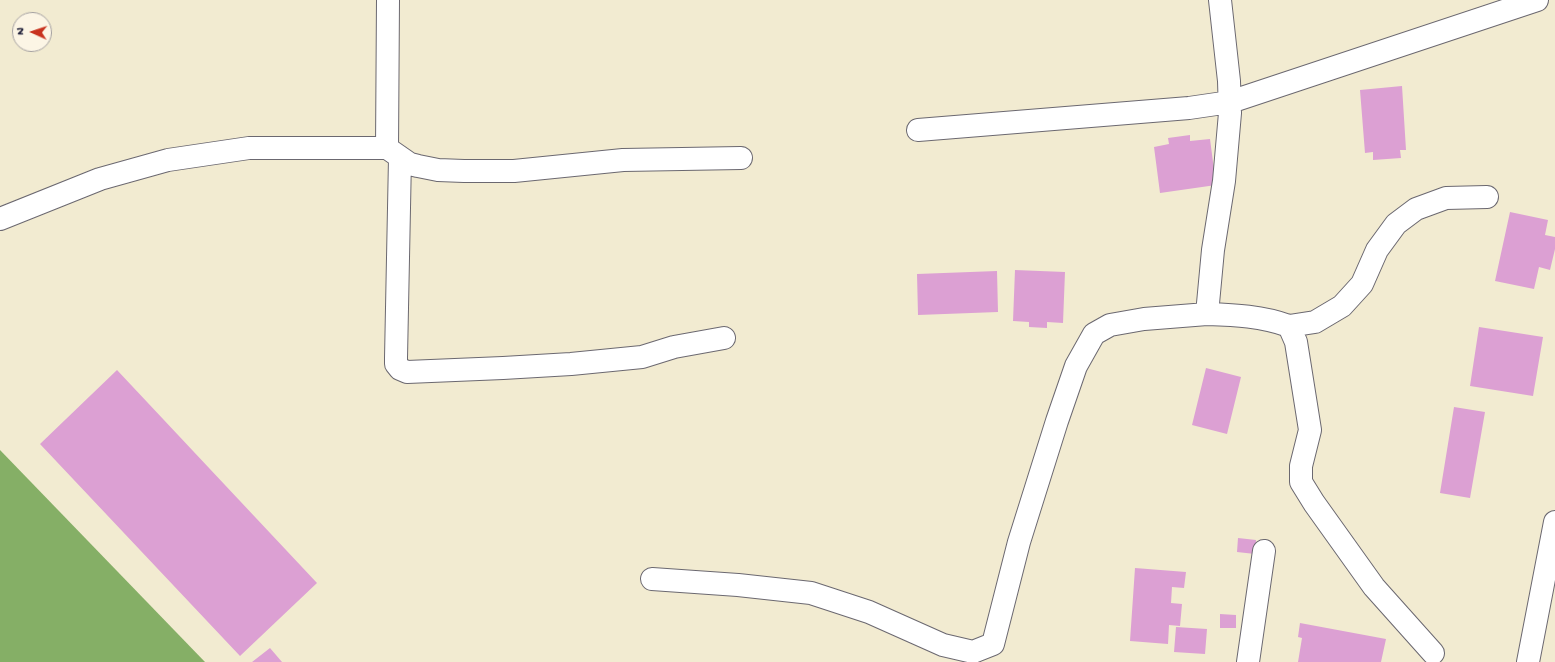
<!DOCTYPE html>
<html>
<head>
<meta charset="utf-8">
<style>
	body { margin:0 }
	#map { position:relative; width:1555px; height:662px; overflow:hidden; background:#f2ebd1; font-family:"Gochi Hand",sans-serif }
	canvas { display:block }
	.north { position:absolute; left:12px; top:12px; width:40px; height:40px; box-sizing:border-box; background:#fcf5e5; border:1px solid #a5a1a1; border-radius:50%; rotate:273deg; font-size:11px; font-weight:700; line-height:16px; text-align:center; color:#22223b }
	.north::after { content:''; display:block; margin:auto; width:14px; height:18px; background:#c8321e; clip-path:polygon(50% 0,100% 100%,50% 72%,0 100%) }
</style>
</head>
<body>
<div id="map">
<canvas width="1555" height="662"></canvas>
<div class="north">N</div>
</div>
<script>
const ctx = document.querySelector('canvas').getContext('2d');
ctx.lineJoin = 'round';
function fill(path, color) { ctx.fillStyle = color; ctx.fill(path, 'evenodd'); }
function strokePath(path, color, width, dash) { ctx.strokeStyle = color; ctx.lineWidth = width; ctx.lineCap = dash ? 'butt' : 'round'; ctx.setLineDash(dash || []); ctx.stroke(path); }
fill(new Path2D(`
	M0,450L205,662H0Z`), '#85af66');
fill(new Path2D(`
	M1402,86L1406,150H1400L1401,158L1373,160V152L1365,153L1360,90Z
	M1190,135V141L1210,139L1216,185L1160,193L1154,147L1169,144L1168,138Z
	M1510,212L1548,220L1545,235L1555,237V249L1550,270L1539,267L1534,289L1495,281Z
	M1015,270L1065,272L1063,323L1047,322V328L1029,327V322L1013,321Z
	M997,271L998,312L918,315L917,274Z
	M1479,327L1543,337L1533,396L1470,386Z
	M1206,368L1241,377L1227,434L1192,425Z
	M117,370L317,583L240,656L40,444Z
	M1454,407L1485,412L1470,498L1440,493Z
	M1238,538L1256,540L1255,554L1237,552Z
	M1135,568L1186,572L1184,588L1172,587L1171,603L1182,604L1180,626L1169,625L1168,644L1130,641Z
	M1220,614L1236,615V628H1220Z
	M1300,623L1386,639L1381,662H1298L1302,638L1298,637Z
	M1176,627L1207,629L1205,654L1174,652Z
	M270,648L282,662H252Z`), '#dca0d3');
const minor = new Path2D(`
	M918,130L1189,108L1230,102L1537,0
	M387,148L388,0
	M400,158L396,358V364L400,369L407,372L503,368L571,364L642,357L674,347L724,338
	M0,219L100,179L168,160L249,148H387L410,164L418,166L438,170L464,171H514L623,160L741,158
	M1207,314C1235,315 1262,316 1289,326L1296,342L1310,430L1301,466V482L1314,503L1374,587L1433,653
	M1289,326L1315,322L1342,306L1362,284L1377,250L1396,224L1416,209L1446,198L1487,197
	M652,579L738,585L811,593L869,612L943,645L973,652L993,644L1019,542L1057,421L1076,366L1094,334L1110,325L1144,319L1207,314L1213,250L1224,181L1230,113L1229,81L1220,0
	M1248,662L1264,551
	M1528,662L1555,522`);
strokePath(minor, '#6b6870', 24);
strokePath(minor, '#fff', 22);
</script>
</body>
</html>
